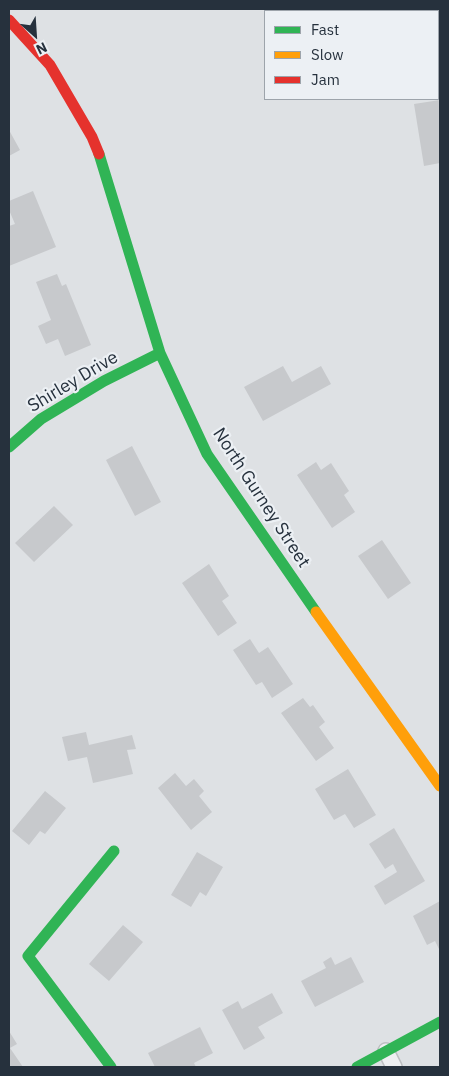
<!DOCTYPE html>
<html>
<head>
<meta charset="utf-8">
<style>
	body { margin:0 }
	#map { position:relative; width:449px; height:1076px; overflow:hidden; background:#dee1e4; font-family:"IBM Plex Sans",sans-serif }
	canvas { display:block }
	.frame { position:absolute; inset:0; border:10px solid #26313d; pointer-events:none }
	.legend { position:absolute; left:264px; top:10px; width:175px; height:90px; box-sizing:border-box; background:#ecf0f4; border:1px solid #9da4ab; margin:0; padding:6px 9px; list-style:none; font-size:15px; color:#26313d }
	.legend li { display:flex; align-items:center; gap:10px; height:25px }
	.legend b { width:25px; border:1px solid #9da4ab }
	.north { position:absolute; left:10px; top:10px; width:50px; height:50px; -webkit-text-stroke:4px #ecf0f4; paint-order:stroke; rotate:154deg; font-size:14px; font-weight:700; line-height:20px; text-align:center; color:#26313d }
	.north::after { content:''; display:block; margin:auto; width:18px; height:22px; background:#26313d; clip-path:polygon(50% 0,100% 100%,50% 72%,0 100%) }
</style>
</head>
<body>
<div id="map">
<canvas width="449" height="1076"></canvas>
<div class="frame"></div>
<ul class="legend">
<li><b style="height:6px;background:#30b455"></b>Fast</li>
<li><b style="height:6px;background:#ff9f0a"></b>Slow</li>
<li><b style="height:6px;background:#e5322d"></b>Jam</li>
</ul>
<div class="north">N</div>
</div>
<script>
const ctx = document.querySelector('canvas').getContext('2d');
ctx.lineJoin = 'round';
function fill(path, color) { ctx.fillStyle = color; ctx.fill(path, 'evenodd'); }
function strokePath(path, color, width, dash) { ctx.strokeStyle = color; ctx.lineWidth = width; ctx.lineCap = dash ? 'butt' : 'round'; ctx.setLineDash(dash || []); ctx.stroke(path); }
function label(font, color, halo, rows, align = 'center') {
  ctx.font = font + ' "IBM Plex Sans",sans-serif'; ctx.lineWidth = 4.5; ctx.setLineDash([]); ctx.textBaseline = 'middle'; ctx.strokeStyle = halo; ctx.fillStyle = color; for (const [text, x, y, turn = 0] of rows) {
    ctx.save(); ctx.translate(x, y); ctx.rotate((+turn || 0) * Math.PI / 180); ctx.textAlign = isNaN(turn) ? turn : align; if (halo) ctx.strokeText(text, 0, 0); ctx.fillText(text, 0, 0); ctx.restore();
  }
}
fill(new Path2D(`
	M440,100V163L424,166L414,104Z
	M9,130L20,150L9,156Z
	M33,191L56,247L9,266V226L15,224L9,210V201Z
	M57,274L62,286L66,284L91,345L65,356L58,339L46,344L38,326L51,320L36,282Z
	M283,366L292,382L321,366L331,384L263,421L244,387Z
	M132,446L161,502L135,516L106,460Z
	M316,462L321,470L331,463L349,491L344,495L355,512L332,528L297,475Z
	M54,506L73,525L34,562L15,543Z
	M382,540L411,583L388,599L358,556Z
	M209,564L229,596L222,601L237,623L218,636L182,583Z
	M250,639L259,653L268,647L293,684L272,698L262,682L256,685L233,650Z
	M303,698L310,707L313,705L325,722L319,727L334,748L316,761L281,713Z
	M86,732L89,745L132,735L136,749L127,750L133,774L93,783L87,757L68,761L62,737Z
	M348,769L376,815L354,828L345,814L334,820L315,789Z
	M175,773L186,786L194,779L204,791L199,796L212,812L191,830L158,788Z
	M45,791L66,808L45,834L40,831L29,845L12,831Z
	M394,828L425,881L385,905L374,886L397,872L393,864L385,869L369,844Z
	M197,852L223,867L206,896L200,892L191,907L171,895Z
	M440,901V951L435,941L427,945L413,916Z
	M123,925L143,942L109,981L89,964Z
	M331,957L335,965L351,957L364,982L315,1007L301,981L326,968L323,962Z
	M272,993L283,1013L258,1027L265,1038L244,1050L222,1010L238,1001L242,1009Z
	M200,1027L213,1053L194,1063L196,1067H155L148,1053Z
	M9,1031L17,1044L10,1048L23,1067H9Z`), '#c7c9cc');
const street = new Path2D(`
	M386,1051L394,1067`);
strokePath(street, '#bdbfc2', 18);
strokePath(street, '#eeeff1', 15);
strokePath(new Path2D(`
	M99,154L160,353L207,454L316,612
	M9,447L41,419L104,381L160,353
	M111,1067L28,956L114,851
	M357,1067L440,1022`), '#30b455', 11);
strokePath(new Path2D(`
	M316,612L440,786`), '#ff9f0a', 11);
strokePath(new Path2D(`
	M9,20L50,65L92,137L99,154`), '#e5322d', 11);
label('18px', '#26313d', '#ecf0f4', [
	["Shirley Drive",73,382,-31],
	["North Gurney Street",261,498,57]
]);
</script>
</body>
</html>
